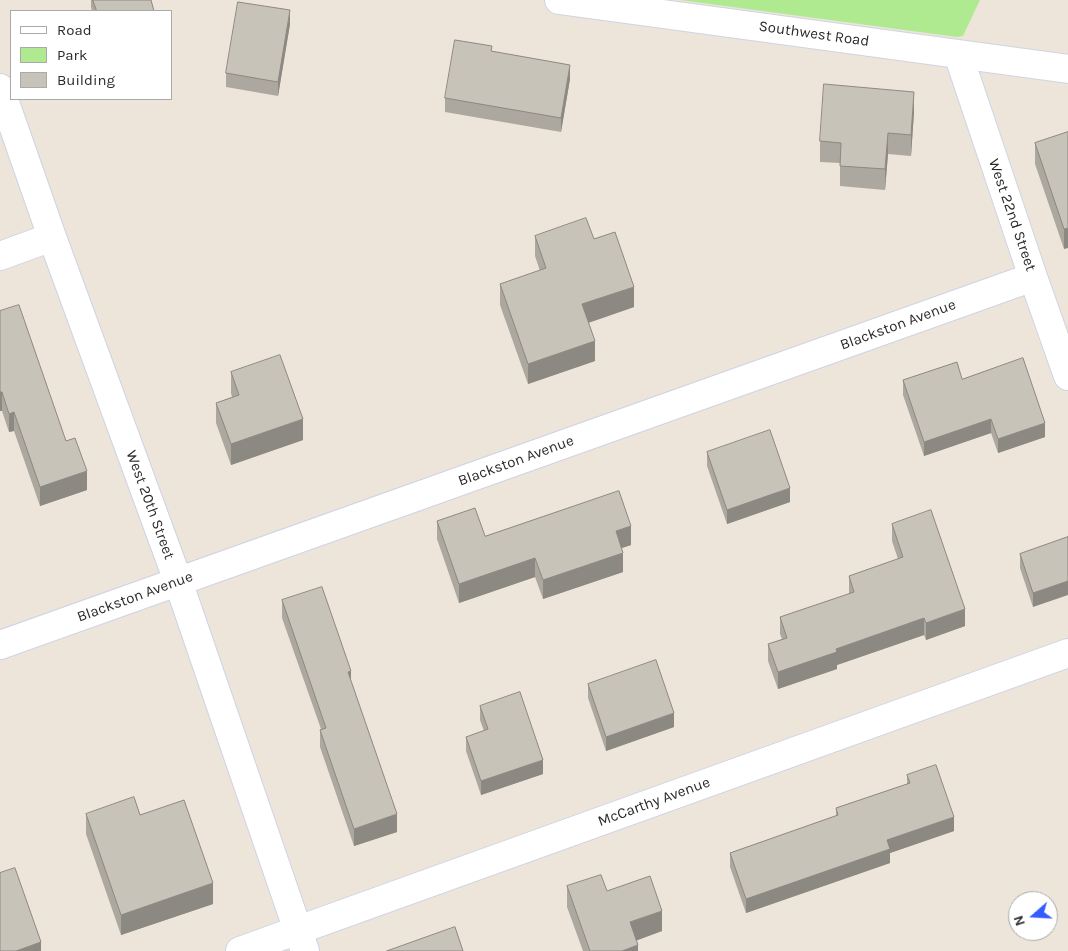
<!DOCTYPE html>
<html>
<head>
<meta charset="utf-8">
<style>
	body { margin:0 }
	#map { position:relative; width:1068px; height:951px; overflow:hidden; background:#ede5da; font-family:Karla,sans-serif }
	canvas { display:block }
	.legend { position:absolute; left:10px; top:10px; width:162px; height:90px; box-sizing:border-box; background:#fff; border:1px solid #aaa; margin:0; padding:6px 9px; list-style:none; font-size:15px; color:#2a2a2a }
	.legend li { display:flex; align-items:center; gap:10px; height:25px }
	.legend b { width:25px; border:1px solid #aaa }
	.north { position:absolute; left:1008px; top:891px; width:50px; height:50px; box-sizing:border-box; background:#fff; border:1px solid #aaa; border-radius:50%; rotate:251deg; font-size:14px; font-weight:700; line-height:20px; text-align:center; color:#2a2a2a }
	.north::after { content:''; display:block; margin:auto; width:18px; height:22px; background:#355cff; clip-path:polygon(50% 0,100% 100%,50% 72%,0 100%) }
</style>
</head>
<body>
<div id="map">
<canvas width="1068" height="951"></canvas>
<ul class="legend">
<li><b style="height:6px;background:#fff"></b>Road</li>
<li><b style="height:14px;background:#afea90"></b>Park</li>
<li><b style="height:14px;background:#c8c3b9"></b>Building</li>
</ul>
<div class="north">N</div>
</div>
<script>
const ctx = document.querySelector('canvas').getContext('2d');
ctx.lineJoin = 'round';
function fill(path, color) { ctx.fillStyle = color; ctx.fill(path, 'evenodd'); }
function strokePath(path, color, width, dash) { ctx.strokeStyle = color; ctx.lineWidth = width; ctx.lineCap = dash ? 'butt' : 'round'; ctx.setLineDash(dash || []); ctx.stroke(path); }
function label(font, color, halo, rows, align = 'center') {
  ctx.font = font + ' Karla,sans-serif'; ctx.lineWidth = 4; ctx.setLineDash([]); ctx.textBaseline = 'middle'; ctx.strokeStyle = halo; ctx.fillStyle = color; for (const [text, x, y, turn = 0] of rows) {
    ctx.save(); ctx.translate(x, y); ctx.rotate((+turn || 0) * Math.PI / 180); ctx.textAlign = isNaN(turn) ? turn : align; if (halo) ctx.strokeText(text, 0, 0); ctx.fillText(text, 0, 0); ctx.restore();
  }
}
fill(new Path2D(`
	M680,0H980L963,36L957,37Z`), '#afea90');
const minor = new Path2D(`
	M559,0L1068,69
	M958,54L1033,277L1068,376
	M0,88L52,237L178,581L305,951
	M0,256L52,237
	M0,645L1033,277
	M240,951L1068,653`);
strokePath(minor, '#cfd3e4', 30);
strokePath(minor, '#fff', 28);
fill(new Path2D(`
	M91,0H151L154,11H92L91,7Z
	M290,24L278,96L226,87V73Z
	M492,51L570,79L561,132L445,112V98Z
	M914,112L911,156L888,154L885,190L840,186V163L820,162V141Z
	M1068,132L1064,249L1035,164V143Z
	M535,236L594,239L634,307L588,323L595,361L528,384L500,305V284L540,271L535,256Z
	M0,311L66,441L87,490L40,506L14,431L9,432L2,411H0Z
	M231,372L303,440L231,465L216,423V403L232,397L231,393Z
	M962,379L1045,437L998,453L991,433L924,456L903,395V380Z
	M707,452L790,502L727,524L707,466Z
	M437,521L485,536L631,545L621,548L623,572L543,599L535,577L459,603L437,539Z
	M892,524L965,626L926,640L924,635L837,665V669L778,689L768,661V644L782,639L780,634V617L849,594V576L898,559L892,541Z
	M1068,537L1033,607L1020,568V554Z
	M282,600L351,682L397,832L354,846L320,747V730L321,729L282,618Z
	M588,684L674,727L606,751L588,698Z
	M480,706L543,774L481,795L466,751V737L484,731L480,720Z
	M907,775L954,831L890,853V863L746,913L730,867V853L836,816V808L907,784Z
	M86,814L213,904L121,935L86,834Z
	M567,886L607,891L662,931L636,940L638,951H583L567,907Z`), '#aca89f');
fill(new Path2D(`
	M290,10V24L278,96V82Z
	M570,65V79L561,132V118Z
	M914,92V112L911,156V135Z
	M888,133V154L885,190V169Z
	M1068,228V248L1064,249V229Z
	M634,287V307L582,325V304Z
	M595,341V361L528,384V364Z
	M0,392H2V411H0Z
	M14,412V431L9,432V414Z
	M303,419V440L231,465V444Z
	M991,419V433L924,456V442Z
	M1045,423V437L998,453V439Z
	M87,471V490L40,506V487Z
	M790,488V502L727,524V510Z
	M631,526V545L616,550V531Z
	M623,553V572L543,599V580Z
	M535,558V577L459,603V584Z
	M1068,581V595L1033,607V593Z
	M965,609V626L926,640V623Z
	M924,618V635L837,665V669L778,689V672L836,649Z
	M351,671V689L348,672Z
	M674,713V727L606,751V737Z
	M543,760V774L481,795V781Z
	M397,814V832L354,846V829Z
	M954,817V831L890,853V863L746,913V899L887,840Z
	M213,883V904L121,935V915Z
	M662,911V931L630,943V922Z
	M41,942V951H16Z
	M638,945V951H622Z`), '#8c8882');
const building = new Path2D(`
	M93,0H151L154,11H97Z
	M238,2L290,10L278,82L226,73Z
	M455,40L492,46L491,51L570,65L561,118L445,98Z
	M824,84L914,92L911,135L888,133L885,169L840,166L841,143L820,141Z
	M1068,132V228L1064,229L1035,143Z
	M586,218L594,239L615,232L634,287L582,304L595,341L528,364L500,284L546,268L535,236Z
	M19,305L66,441L75,438L87,471L40,487L14,412L9,414L2,392H0V311Z
	M280,355L303,419L231,444L216,403L239,395L231,372Z
	M1023,358L1045,423L998,439L991,419L924,442L903,380L957,362L962,379Z
	M770,430L790,488L727,510L707,452Z
	M619,491L631,526L616,531L623,553L543,580L535,558L459,584L437,521L475,508L485,536Z
	M931,510L965,609L926,623L924,618L836,649L837,652L778,672L768,644L787,638L780,617L854,592L849,576L903,557L892,524Z
	M1068,537V581L1033,593L1020,554Z
	M322,587L351,671L348,672L397,814L354,829L320,730L326,728L282,600Z
	M656,660L674,713L606,737L588,684Z
	M520,692L543,760L481,781L466,737L488,729L480,706Z
	M936,765L954,817L887,840L890,849L746,899L730,853L838,815L836,808L910,783L907,775Z
	M134,797L140,815L184,800L213,883L121,915L86,814Z
	M15,868L41,942L16,951H0V873Z
	M601,875L607,891L650,876L662,911L630,922L638,945L622,951H590L567,886Z
	M455,927L463,951H387Z`);
fill(building, '#c8c3b9');
strokePath(building, '#8c8882', 1);
label('15px', '#2a2a2a', '#fff', [
	["Southwest Road",814,34,8],
	["West 22nd Street",1012,215,71],
	["Blackston Avenue",898,325,-20],
	["Blackston Avenue",516,461,-20],
	["West 20th Street",150,505,70],
	["Blackston Avenue",135,597,-20],
	["McCarthy Avenue",654,802,-20]
]);
</script>
</body>
</html>
